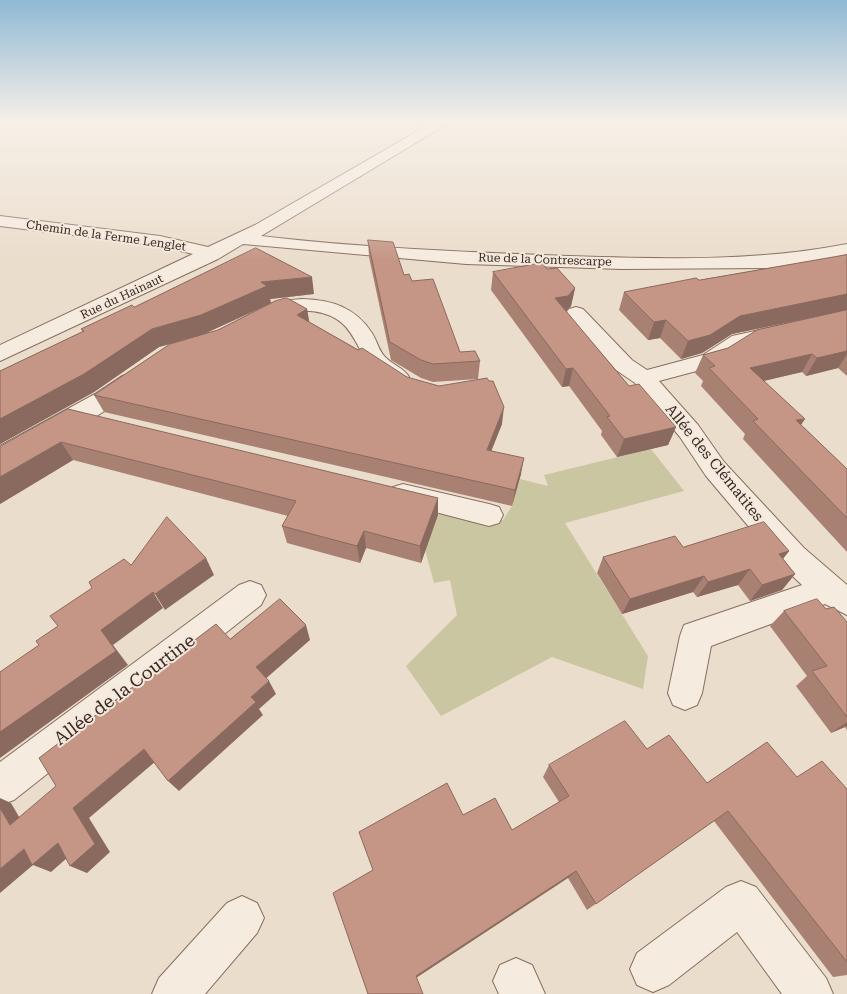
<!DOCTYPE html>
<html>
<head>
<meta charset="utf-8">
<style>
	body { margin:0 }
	canvas { display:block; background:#ebddcc }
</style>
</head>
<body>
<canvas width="847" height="994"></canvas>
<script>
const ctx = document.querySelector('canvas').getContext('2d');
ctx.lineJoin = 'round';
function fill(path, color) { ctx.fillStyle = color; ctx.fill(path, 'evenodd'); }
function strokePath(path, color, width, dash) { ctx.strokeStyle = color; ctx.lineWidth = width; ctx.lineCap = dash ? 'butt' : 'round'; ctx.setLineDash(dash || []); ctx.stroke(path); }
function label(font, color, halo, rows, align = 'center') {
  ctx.font = font + ' "Roboto Serif",serif'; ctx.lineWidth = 4; ctx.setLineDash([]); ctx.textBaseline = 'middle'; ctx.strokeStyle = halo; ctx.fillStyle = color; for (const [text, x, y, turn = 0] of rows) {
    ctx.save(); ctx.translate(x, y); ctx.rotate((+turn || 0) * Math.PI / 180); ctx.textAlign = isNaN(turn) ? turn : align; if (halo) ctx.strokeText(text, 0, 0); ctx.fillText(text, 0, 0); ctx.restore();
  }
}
fill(new Path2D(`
	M651,449L684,491L565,523L648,656L643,689L552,657L441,716L406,666L457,615L450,580L434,583L425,550L440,511L484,523L503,520L512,506L520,479L548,486L544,475Z`), '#c9c6a1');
const minor = new Path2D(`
	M435,121H452L261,236C363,248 465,252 568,256C661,259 755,262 847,244V254L804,264L769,268L622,269L466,264L243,244L218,259L0,361V345L193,254L160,246L0,226V216L160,236L208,247L255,225Z
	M302,299C332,300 355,307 372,333C377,341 379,351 385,357C393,365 404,368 409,377L406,382C369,392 363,342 343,324C328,310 302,308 284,314C274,317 268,321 258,318L255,314C263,302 288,300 302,299Z
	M576,307L583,309L632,360L647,370L703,355L732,336L847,311V323L747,346L719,365L659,381L698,425L724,462L804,548L847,585V615L825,604L711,646L702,693L697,705L685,710L673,705L668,693L680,636L684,625L802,585L782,566L706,476L680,437L635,383L616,370L569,317L566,313L569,309Z
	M130,374L138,376L142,381C127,404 37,449 9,465L0,467V446L95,394L122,376Z
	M403,484L489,504L499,507L503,515L499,523L489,526L393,501L389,494L393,487Z
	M250,581L261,585L266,595L261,605L14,800L0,805V762L239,585Z
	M741,881L756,887L826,978L833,994H782L737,932L669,985L653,992L637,985L630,969L637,953L726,887Z
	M242,896L257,903L264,918L257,933L205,994H152L159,978L227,903Z
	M516,958L532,965L545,994H499L493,981L500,965Z`);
strokePath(minor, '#876f62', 2);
fill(minor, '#f6ebdf');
fill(new Path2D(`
	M368,240L404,275L412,281L460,352L480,361L478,379L433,382L421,378L391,360L369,257Z
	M847,255V376L838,368L806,376L802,372L764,381L801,425L847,469V552L743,439L745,434L701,386L703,381L695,373L703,355L728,348L824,315L732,334L702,353L681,359L660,338L648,340L619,310L624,292L699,280Z
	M493,272L575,288L571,306L566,312L629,386L676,427L668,445L617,457L601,435L602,431L569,386L562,387L491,290Z
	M314,294L270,299L271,303L307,309L309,322L407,377L502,424L491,451L521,474L512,506L104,412L94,395L170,344L159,347L94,392L0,444V371L83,332L81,329L134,307ZM268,305L218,330L206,333Z
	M68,409L438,515L421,563L366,548L360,563L287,543L282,526L288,516L73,460L0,504Z
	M683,547L789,551L783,559L795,574L782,590L750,601L738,585L697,597L693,592L622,614L597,573L603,557Z
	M826,609L847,622V730L845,727L831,733L796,686L807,676L770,626L784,611Z
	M647,749L707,783L797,777L847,789V975L833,977L714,821L587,910L568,878L373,870L463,815L512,830L559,802L543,777L549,765Z`), '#a98173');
fill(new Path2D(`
	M312,277L314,294L270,299L271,303L206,333L159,347L94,392L0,444V419L152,329L261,282Z
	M575,288L571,306L564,313L555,298Z
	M847,294V310L732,334L702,353L681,359L688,341L740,316Z
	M307,309L310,326L297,315Z
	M666,320L660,338L648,340L654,322Z
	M847,351V354L838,368L806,376L817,358Z
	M812,354L802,372L741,386L750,368Z
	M573,368L569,386L562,387L566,369Z
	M504,407L502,424L485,467L487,450Z
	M805,419L793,437L796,420Z
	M676,427L668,445L617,457L624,439Z
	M61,442L73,460L0,504V477Z
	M524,458L521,474L512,506L515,490Z
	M438,498V515L421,563L420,546Z
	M364,531L366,548L360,563L357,546Z
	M789,551L776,567L779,554Z
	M206,558L214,575L165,610L155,594Z
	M750,569L738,585L697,597L708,582Z
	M795,574L782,590L750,601L762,585Z
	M704,576L693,592L622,614L630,599Z
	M153,592L163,608L113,645L128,665L0,758V732L101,630Z
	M306,625L310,640L263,681L256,667Z
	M269,681L276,694L259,709L263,715L179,791L168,781L251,697Z
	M847,722V726L831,733Z
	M144,749L156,761L89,818L110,852L87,873L70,866L73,808Z
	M0,798L11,803L29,834L10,825L0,808Z
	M58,843L75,851L51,872L33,865L0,893V869L24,849Z
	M576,871L568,878L416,978V976Z`), '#8a695e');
const building = new Path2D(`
	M368,240L393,242L404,275L409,274L412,281L433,279L460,352L475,351L480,361L433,364L421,360L390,342Z
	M256,248L312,277L261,282L267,286L201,315L152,329L84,374L0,419V371L84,331L81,329L132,305L134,307Z
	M847,255V294L740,316L710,335L688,341L666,320L654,322L624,292L696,278L699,280Z
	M542,263L547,269L557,268L575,288L568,296L555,298L629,386L639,384L676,427L624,439L607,417L610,416L573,368L566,369L493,272Z
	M287,298L307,309L297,315L358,350L362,348L407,377L439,386L487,378L489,381H493L504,407L487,450L524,458L515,490L94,395L170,344L218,330L275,301Z
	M847,310V351L817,358L812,354L750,368L805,419L796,420L847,469V518L753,421L758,419L709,368L715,366L703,355L728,348L757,330Z
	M68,409L438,498L420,546L364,531L357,546L282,526L296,501L61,442L0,477V447Z
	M167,517L206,558L155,594L153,592L101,630L116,651L0,732V672L39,645L36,641L58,626L50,616L92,588L89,582L124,559L131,565Z
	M764,522L789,551L779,554L795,574L762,585L750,569L708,582L704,576L630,599L603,557L675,536L683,547Z
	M280,599L306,625L256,667L269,681L251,697L256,702L168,781L144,749L73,808L95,844L70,866L58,843L32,865L24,849L0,869V808L10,825L56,786L39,758L216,624L230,639Z
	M817,599L826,609L834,607L847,622V717L812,671L827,666L784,611Z
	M625,721L647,749L669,735L707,783L767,742L797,777L822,761L847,789V962L728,811L596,904L576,871L416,976L423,994H368L333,893L373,870L359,832L447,783L463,815L495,798L512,830L569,796L549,765Z`);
fill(building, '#c59686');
strokePath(building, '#8a695e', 1);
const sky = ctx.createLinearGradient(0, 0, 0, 260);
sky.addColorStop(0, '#90b9d4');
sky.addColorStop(0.47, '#f6f0e8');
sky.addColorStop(1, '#f6f0e800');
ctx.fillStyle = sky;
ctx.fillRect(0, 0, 847, 260);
label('12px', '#392a23', '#f3e8db', [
	["Chemin de la Ferme Lenglet",106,236,8],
	["Rue de la Contrescarpe",545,260,2],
	["Rue du Hainaut",122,297,-25]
]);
label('15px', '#392a23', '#f3e8db', [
	["Allée des Clématites",714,463,51]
]);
label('18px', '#392a23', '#f3e8db', [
	["Allée de la Courtine",125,690,-37]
]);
</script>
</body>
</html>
